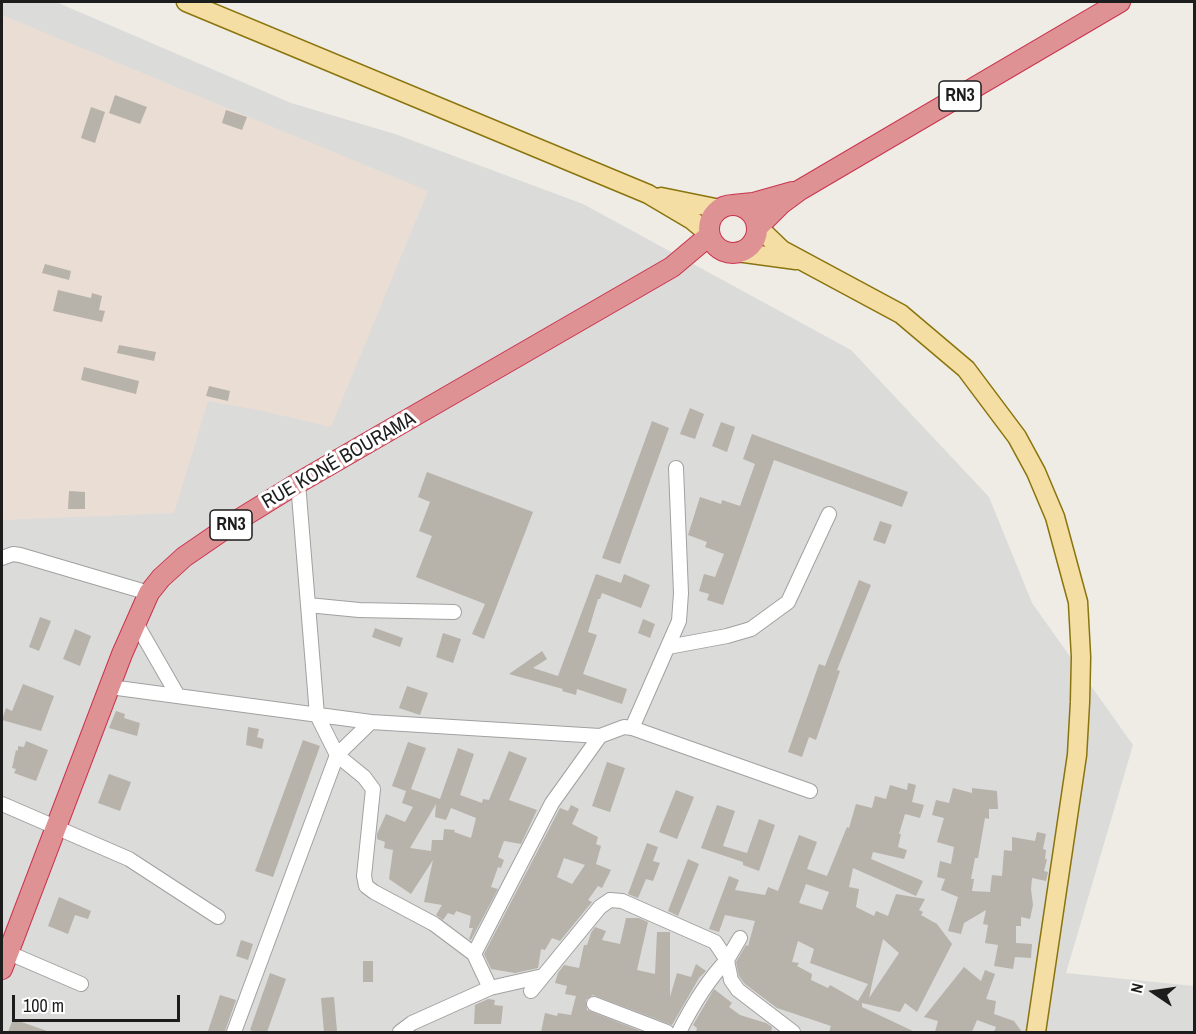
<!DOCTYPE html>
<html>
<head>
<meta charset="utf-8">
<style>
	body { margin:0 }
	#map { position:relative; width:1196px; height:1034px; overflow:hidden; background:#eeece4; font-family:"Archivo Narrow",sans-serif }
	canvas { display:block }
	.frame { position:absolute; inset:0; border:3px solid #1d1d1d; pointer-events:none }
	.north { position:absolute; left:1124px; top:962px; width:60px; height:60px; -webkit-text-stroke:4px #fff; paint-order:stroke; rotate:283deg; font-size:16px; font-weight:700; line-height:24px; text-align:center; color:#1d1d1d }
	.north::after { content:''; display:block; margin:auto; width:21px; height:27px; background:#1d1d1d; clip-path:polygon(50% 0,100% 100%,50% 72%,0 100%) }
	.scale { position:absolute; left:12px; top:995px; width:168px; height:27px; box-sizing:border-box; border:3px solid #1d1d1d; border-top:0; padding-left:8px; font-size:18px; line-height:21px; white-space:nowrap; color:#1d1d1d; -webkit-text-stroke:4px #fff; paint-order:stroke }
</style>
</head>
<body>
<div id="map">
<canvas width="1196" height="1034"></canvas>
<div class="frame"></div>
<div class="north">N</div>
<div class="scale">100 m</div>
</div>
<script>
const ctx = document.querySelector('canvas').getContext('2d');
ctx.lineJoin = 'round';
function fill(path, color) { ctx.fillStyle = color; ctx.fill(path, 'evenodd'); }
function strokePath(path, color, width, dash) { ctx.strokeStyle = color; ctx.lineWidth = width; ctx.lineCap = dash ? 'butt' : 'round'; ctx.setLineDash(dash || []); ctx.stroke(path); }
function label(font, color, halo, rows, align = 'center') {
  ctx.font = font + ' "Archivo Narrow",sans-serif'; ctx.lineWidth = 6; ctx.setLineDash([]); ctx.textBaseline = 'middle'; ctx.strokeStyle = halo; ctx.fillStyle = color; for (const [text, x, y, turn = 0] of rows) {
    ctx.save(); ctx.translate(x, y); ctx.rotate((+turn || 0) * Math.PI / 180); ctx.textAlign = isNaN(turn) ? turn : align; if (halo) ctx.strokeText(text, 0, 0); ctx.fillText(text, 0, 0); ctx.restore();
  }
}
fill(new Path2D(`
	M2,2H56L291,103L395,134L583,204L851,350L989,497L1032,603L1133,745L1066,973L1194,986V1032H2Z`), '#dbdbda');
fill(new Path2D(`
	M2,15L428,191L331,427L263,411L208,401L174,513L2,520Z`), '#eaded4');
fill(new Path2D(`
	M115,95L147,107L140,124L109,113Z
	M91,107L105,112L95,143L81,138Z
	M226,110L247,117L242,130L222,123Z
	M45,264L71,271L69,280L42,273Z
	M58,290L91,298L92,293L102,296L99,310L105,311L102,322L53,311Z
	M119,345L156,352L154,361L117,353Z
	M84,367L139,381L136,394L81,380Z
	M209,386L230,391L228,401L206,396Z
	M690,408L704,414L695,439L680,434Z
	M652,421L669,428L620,564L602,558Z
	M721,422L735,427L727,452L712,446Z
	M752,434L908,492L902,507L774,460L723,605L707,600L709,594L699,591L704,574L715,577L724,554L705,547L707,542L688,535L700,497L721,504L722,500L740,506L755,464L743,459Z
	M427,472L533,512L484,639L472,634L485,604L416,577L432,536L419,531L430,502L418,497Z
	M69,491L85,492V509H68Z
	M880,521L892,525L885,544L873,540Z
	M596,574L621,583L624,574L650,585L641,608L602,593L600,599H598L588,632L597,635L583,674L627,689L622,704L577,689L576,695L562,691L563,689L509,674L542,651L547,659L533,668L558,676Z
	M859,580L871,585L837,670L840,671L816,740L809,737L802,757L788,752L819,664L825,666Z
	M40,617L51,621L39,651L29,647Z
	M643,619L655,624L650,638L638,633Z
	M375,628L403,638L400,647L372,637Z
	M75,629L91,636L80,666L63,659Z
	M443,633L461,639L453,663L436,657Z
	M23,684L54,696L41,731L2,720L6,708L12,711Z
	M407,686L428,693L420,715L399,708Z
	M116,711L125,714L124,718L140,723L137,736L109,728Z
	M248,727L259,729L257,737L264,739L262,749L246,745Z
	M303,740L320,746L273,877L255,871Z
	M26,741L48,750L36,781L14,773L16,769L12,768L16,750L18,751V746L24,747Z
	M408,742L426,748L411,789L440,799L458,748L474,754L460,795L482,803L483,799L489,800L509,751L527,758L509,800L537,810L521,844L504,841L498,857L504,860L501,868L498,867L491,887L498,889L471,940L469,939L473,928H469L471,916L456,911L454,915L448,913L443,920L436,915L442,905L424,902L433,860L411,894L389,879L393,850L384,848L385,842L377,839V834L386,814L405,822L413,807L402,803L406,791L392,786ZM436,804L435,817L446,820L451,808L476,818L471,838L454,832L455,830L444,829L443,840H432L431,851L410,848Z
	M607,762L625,768L610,812L592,806Z
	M109,774L131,782L120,811L98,803Z
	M908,783L916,785L912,802L924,805L920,818L905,814L899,834H901L898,847L907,850L904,859L873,852L871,859L923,881L916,896L853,868L849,887L859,889L856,907L874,916L876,911L888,916L896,894L925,899L919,910L923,912L921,915L937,924L952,944L917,1012L905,1003L900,1012L862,1003V1007L915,1032L881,1031V1032H829L831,1026L777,1008L745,984L739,976L736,962L746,945L748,946L755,921L725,915L719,932L709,929L729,876L739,880L735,890L765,895L768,887L778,891L799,835L817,842L807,869L827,876L847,827L849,828L856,804L872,808L875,796L886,799L890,785L907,790ZM806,884L829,892L822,910L799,903ZM883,939L899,953L869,998L873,979ZM798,941L814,949L810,963L868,984L858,1001L830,985L828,988L811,980L812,974L797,966L799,963L792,962Z
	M953,788L972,793V788L997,791L998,809H989V819L985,818L978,858H975L971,879H974L972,891L990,892L992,875L1002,876L1004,850L1012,851V837L1035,841L1037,832L1046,834L1043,849L1046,850L1045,859H1047L1044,871L1048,872L1046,881L1032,878L1031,889L1033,905L1030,919L1021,917V926H1016V943L1032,944L1031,958L1015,957L1013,969L994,966L998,945L985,943L988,925L983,924L986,910L964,923L961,934L948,931L958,897L941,890L945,879L937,877L940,861L951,864L954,847L937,842L944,818L932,815L936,800L949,803Z
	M676,790L694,797L677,839L659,832Z
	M571,805L579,809L572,824L598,837L596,844L601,846L596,864L611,870L602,888L598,886L588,900L592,902L560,941L552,938L545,950L541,949L538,968L515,973L491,969L484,954L560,808L568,811ZM564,858L585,865L572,884L557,877Z
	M717,805L735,811L723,846L747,853L759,819L775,825L759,871L743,865V862L701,848Z
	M647,843L658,847L653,861L660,863L653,881L646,879L638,898L628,894Z
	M688,859L699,864L678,916L668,911Z
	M59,897L91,911L88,919L75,915L68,934L48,926Z
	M626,918H639L648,922L637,970L655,974L657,932H670V997L677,973L691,977L696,964L706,971L699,978L672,1025L593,995L586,1000L587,1010L643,1032H541L545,1013L557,1016L558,1013L571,1015L576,996L565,994L567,986L555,983L558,973L564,965L579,968L584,945H587L591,933L595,927L606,931L602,940L620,944Z
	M241,940L253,944L248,960L236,956Z
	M363,961H373V982H363Z
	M964,967L981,981L985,970L995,974L986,999L996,1001L994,1014L1014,1021L1022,1032H994L996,1027L977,1020L972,1032H935L938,1021L924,1017Z
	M270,973L286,979L267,1032H256L250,1030Z
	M714,989L732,1003L729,1007L740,1015L766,1023L772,1027L771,1032H696L697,1028L693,1025Z
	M220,995L236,1000L225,1031L214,1032L208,1031Z
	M334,997L337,1031L324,1032L321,998Z
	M488,999L495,1000L494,1005L503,1006L501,1024H474L475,1005Z
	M13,1019L47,1031L46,1032H8Z`), '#b7b2aa');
const minor = new Path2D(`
	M2,558L13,554L20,555L149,593
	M308,605L359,610L454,612
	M136,623L178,696
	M668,647L727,636L751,629L788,602L829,514
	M110,687L371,722L600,736L624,727L632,728L810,791
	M371,722L337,755L364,777L373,789L364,876L366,886L374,892L434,924L474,954L490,988
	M632,728L679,621L681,593L676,468
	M2,804L129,859L218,917
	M2,950L81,984
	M474,954L552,803L600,736
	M727,960L731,980L738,990L793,1032
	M531,991L600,907L610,900L622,901L715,942L727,960L740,938
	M594,1004L667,1032
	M234,1032L337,755L317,715L298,483
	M400,1032L412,1023L490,988L543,976
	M679,1032C692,1006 707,981 727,960`);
const major = new Path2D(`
	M186,2L648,194L692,220L710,235
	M661,197L720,209
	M758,227L782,250L901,314L966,369L1017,437L1036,472L1055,517L1078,602L1081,657L1080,702L1077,755L1036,1032
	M737,252L796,260`);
const highway = new Path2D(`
	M733,205L753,203L792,192
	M709 229a24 24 0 1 1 48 0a24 24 0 1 1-48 0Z
	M758,227L781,204L800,190L1120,2
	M2,969L122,654L149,593L161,578L184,557L238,520L298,483L672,267L710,235`);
strokePath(minor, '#a1a1a1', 16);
strokePath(major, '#8a740d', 21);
strokePath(highway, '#ca334f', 22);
strokePath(minor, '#fff', 14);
strokePath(major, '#f4dea3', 18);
strokePath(highway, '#df9294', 20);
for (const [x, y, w] of [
	[960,96,42],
	[231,525,42]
]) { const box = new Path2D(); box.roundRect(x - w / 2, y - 15, w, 30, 4.5); ctx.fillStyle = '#fff'; ctx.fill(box); strokePath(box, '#1d1d1d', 1.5); }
label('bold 18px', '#1d1d1d', null, [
	["RN3",960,96],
	["RN3",231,525]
]);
label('20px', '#1d1d1d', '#fff', [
	["RUE KONÉ BOURAMA",339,461,-30]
]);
</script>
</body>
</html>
